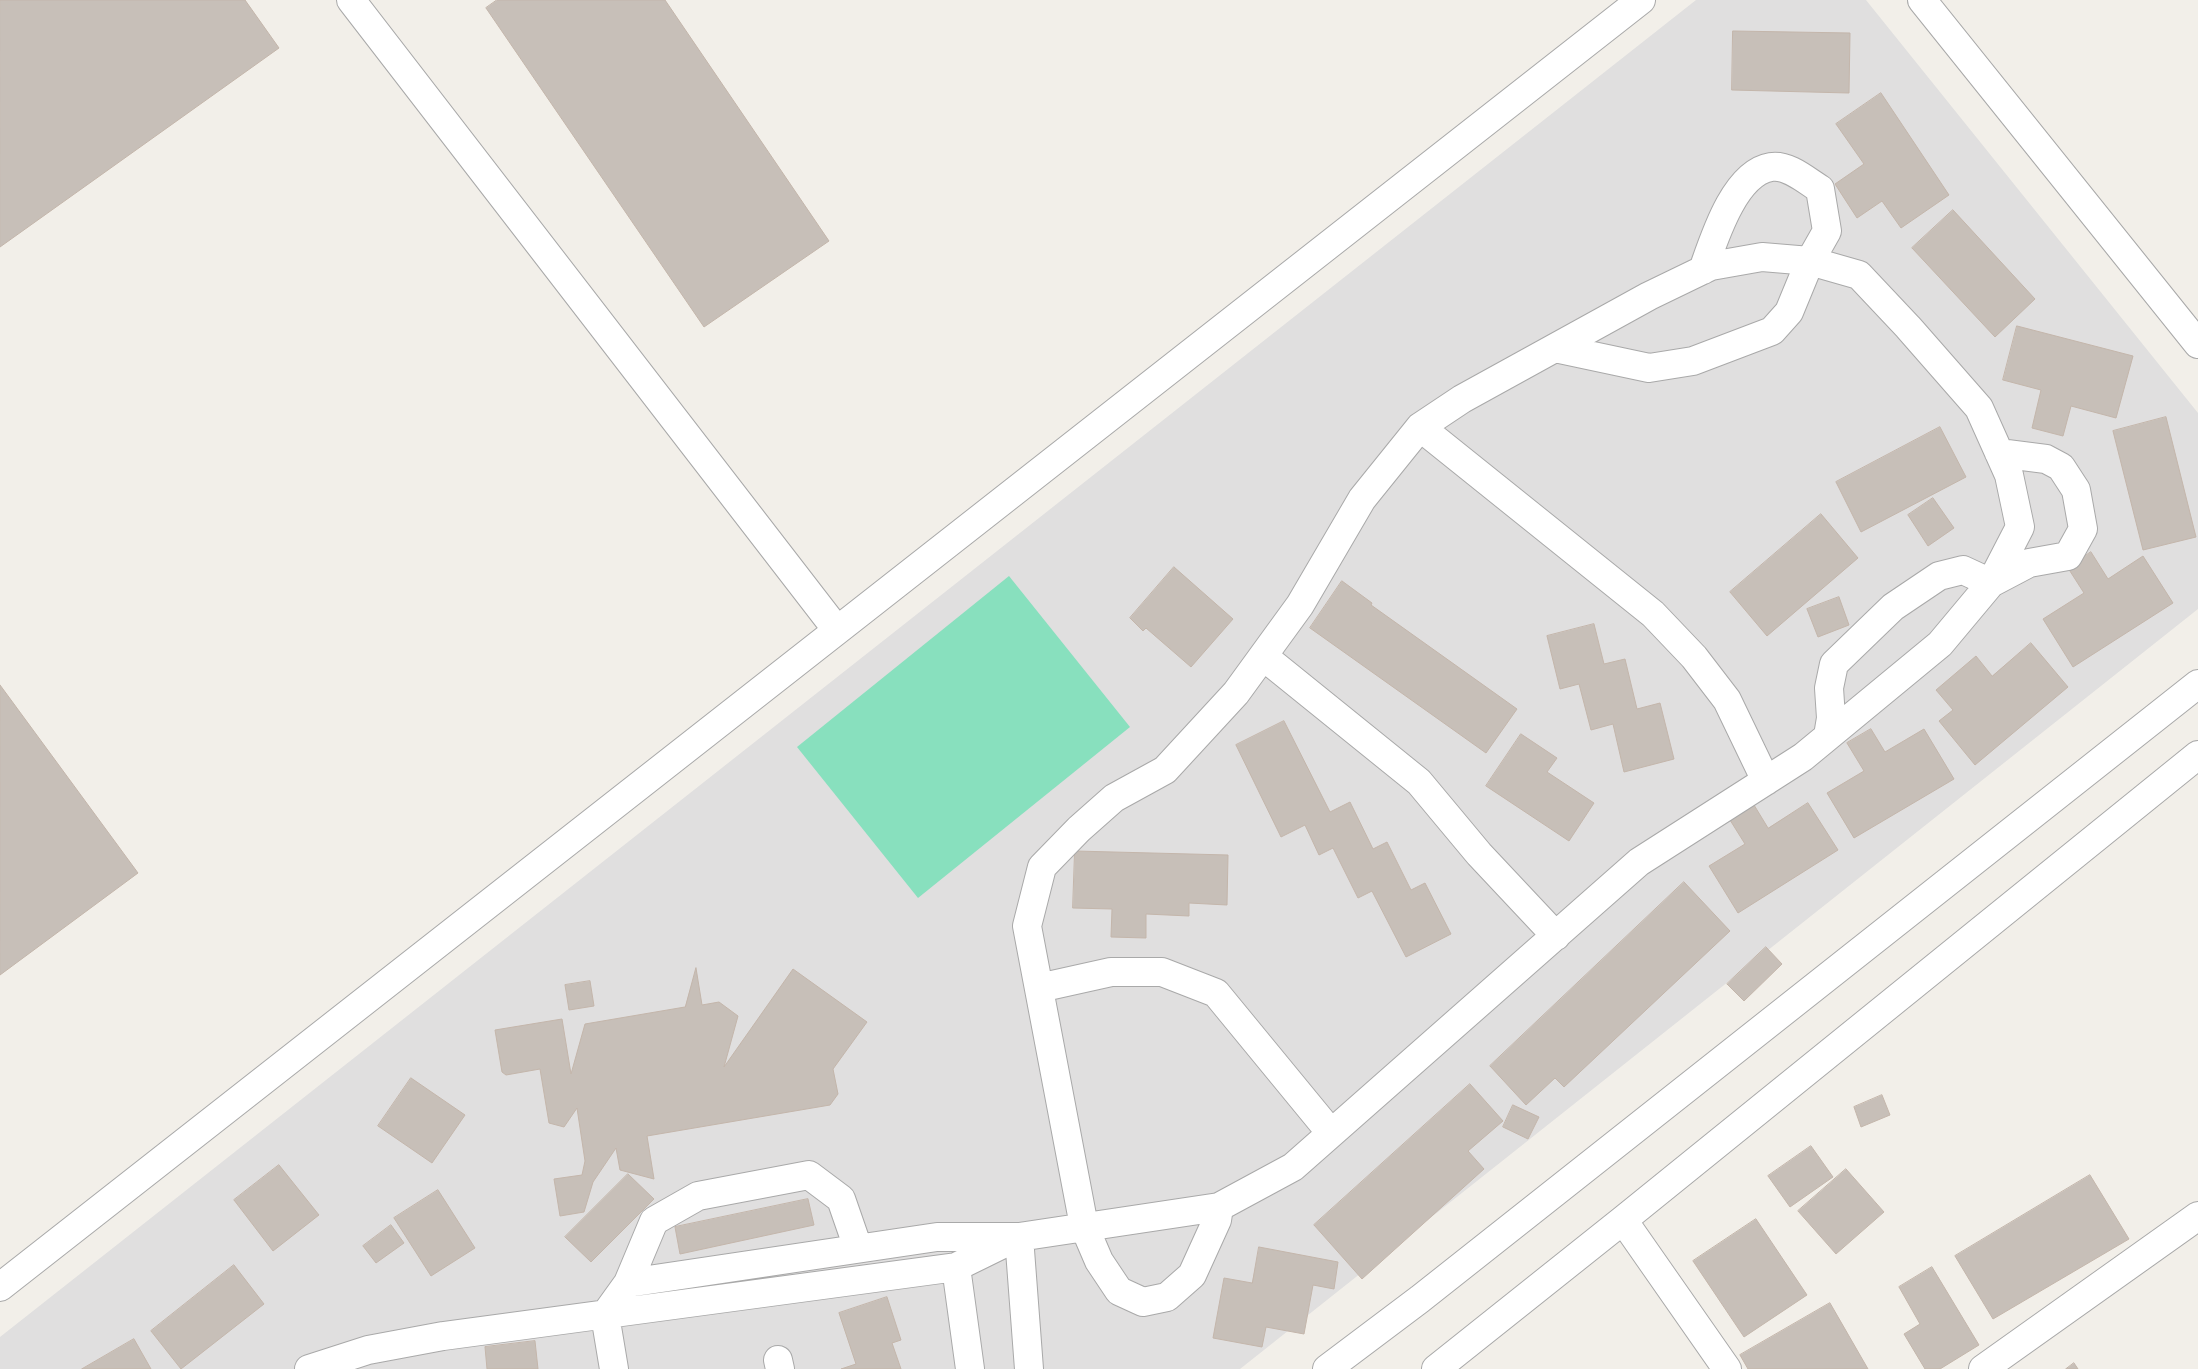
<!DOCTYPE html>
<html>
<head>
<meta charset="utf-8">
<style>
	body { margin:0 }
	canvas { display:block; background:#f2efe9 }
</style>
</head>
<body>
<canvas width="2198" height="1369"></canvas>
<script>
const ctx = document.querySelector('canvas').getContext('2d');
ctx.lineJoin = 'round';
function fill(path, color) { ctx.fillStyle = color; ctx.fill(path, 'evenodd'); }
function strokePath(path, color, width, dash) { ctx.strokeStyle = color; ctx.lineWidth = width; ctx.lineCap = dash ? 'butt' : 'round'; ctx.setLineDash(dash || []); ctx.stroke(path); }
fill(new Path2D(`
	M1696,0H1866L2198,413V609L1240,1369H0V1337Z`), '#e0dfdf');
fill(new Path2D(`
	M1009,576L1130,727L918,898L797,747Z`), '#88e0be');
const building = new Path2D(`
	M0,0H245L279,48L0,247Z
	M497,0H665L829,241L704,327L486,8Z
	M1733,31L1850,33L1849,93L1732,90Z
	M1881,93L1949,195L1901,228L1882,201L1857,218L1835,184L1864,164L1836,124Z
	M1953,210L2035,299L1995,337L1912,248Z
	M2017,326L2133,356L2116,418L2071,406L2063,436L2032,428L2041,390L2003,380Z
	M2166,417L2196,537L2143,550L2113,431Z
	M1940,427L1966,477L1861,532L1836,482Z
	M1933,498L1954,528L1928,546L1908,515Z
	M1821,514L1858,558L1767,636L1730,592Z
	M2091,552L2108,579L2143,556L2173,603L2073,667L2043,619L2084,593L2068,568Z
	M1174,567L1233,619L1191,667L1146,628L1143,631L1130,618Z
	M1342,581L1372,603L1371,605L1517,709L1486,753L1310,628Z
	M1839,597L1849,625L1818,637L1807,609Z
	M1594,624L1604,664L1625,659L1637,709L1660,703L1674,759L1624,772L1613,724L1591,730L1579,684L1560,689L1547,636Z
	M2031,643L2068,687L1975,765L1939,721L1953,710L1936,690L1976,656L1992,676Z
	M0,685L138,873L0,975Z
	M1284,721L1330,812L1350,802L1373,849L1387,842L1411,890L1425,883L1451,934L1406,957L1372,891L1358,898L1333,848L1319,855L1305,825L1281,837L1236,745Z
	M1871,729L1885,752L1924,729L1954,779L1854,838L1827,793L1864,771L1847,743Z
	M1521,734L1557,758L1547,772L1594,803L1569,841L1486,786Z
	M1808,803L1838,850L1738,913L1709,866L1745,844L1730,820L1754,805L1768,828Z
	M1075,851L1228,855L1227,905L1189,903V916L1146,914V938L1111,937L1112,909L1073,908Z
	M1684,882L1730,931L1564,1087L1555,1078L1526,1105L1490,1066Z
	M1766,947L1782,964L1744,1001L1727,984Z
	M696,968L702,1005L719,1002L738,1016L724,1067L793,969L867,1022L833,1069L838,1094L830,1105L647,1136L654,1179L620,1170L616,1148L593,1182L584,1212L560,1216L554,1179L582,1175L585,1161L577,1108L564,1127L549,1123L540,1069L506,1075L502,1072L495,1030L562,1019L571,1074L585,1024L685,1007Z
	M590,981L594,1006L569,1010L565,985Z
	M411,1078L465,1115L432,1163L378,1126Z
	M1470,1084L1503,1121L1468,1151L1484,1169L1362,1279L1314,1225Z
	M1882,1095L1890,1115L1861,1127L1854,1107Z
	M1513,1105L1539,1117L1528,1139L1503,1127Z
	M1811,1146L1833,1177L1790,1207L1768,1176Z
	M279,1165L319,1215L273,1251L234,1200Z
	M1846,1169L1884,1212L1836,1254L1798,1211Z
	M628,1174L654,1199L591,1262L565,1237Z
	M2090,1175L2129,1239L1993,1319L1955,1256Z
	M438,1190L475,1248L431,1276L394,1218Z
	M808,1199L814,1225L680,1254L675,1227Z
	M1756,1219L1807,1295L1744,1337L1693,1261Z
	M391,1225L404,1243L376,1263L363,1246Z
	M1259,1247L1338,1262L1334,1289L1313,1285L1304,1334L1266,1327L1262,1347L1213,1338L1224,1278L1252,1283Z
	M234,1265L264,1304L181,1369L151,1331Z
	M1932,1267L1979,1345L1940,1369H1925L1904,1334L1920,1324L1899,1287Z
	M887,1297L901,1340L892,1343L901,1369H841L856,1364L839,1313Z
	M1830,1303L1868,1369H1748L1740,1355Z
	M134,1339L151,1369H82Z
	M535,1341L538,1369H487L485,1347Z
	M2074,1363L2078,1369H2066Z`);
fill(building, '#c7bfb8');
strokePath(building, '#c4b6ab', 1);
const minor = new Path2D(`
	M351,0L837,630
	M1922,0L2198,344
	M1555,348L1649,368L1693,361L1772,331L1789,312L1810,261L1827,231L1820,189C1807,181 1788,164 1771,167C1734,173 1714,239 1703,270
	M1420,427L1653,614L1694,657L1727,700L1766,781
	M1263,656L1419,782L1479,854L1556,936
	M1828,736L1831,718L1829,688L1834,664L1893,607L1939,576L1963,570L1991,583L2029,563L2068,556L2083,529L2076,490L2061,467L2046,459L1999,453
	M1039,988L1111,972H1162L1216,993L1331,1133
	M1623,1220L1727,1369
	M1019,1237L1029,1369
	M956,1267L970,1369
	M628,1283L654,1221L698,1196L809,1175L841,1199L858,1248
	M0,1287L1641,0
	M778,1360L780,1369
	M309,1369L368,1350L443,1336L956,1267L1013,1239
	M614,1369L605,1315L628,1283L937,1237H1019L1219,1207L1293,1167L1639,862L1803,757L1940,644L1991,583L2020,527L2009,475L1979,408L1908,327L1859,275L1810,261L1762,257L1711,266L1649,296L1462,399L1420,427L1362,499L1300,605L1236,693L1165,770L1114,798L1079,829L1042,867L1027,926L1084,1226L1099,1261L1119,1291L1143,1302L1167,1297L1192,1275L1217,1220L1219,1207
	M1327,1369L1420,1299L2198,684
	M1436,1369L1623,1220L2198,755
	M1983,1369L2198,1216`);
strokePath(minor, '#a9a9a9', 30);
strokePath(minor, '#fff', 28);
</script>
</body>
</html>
